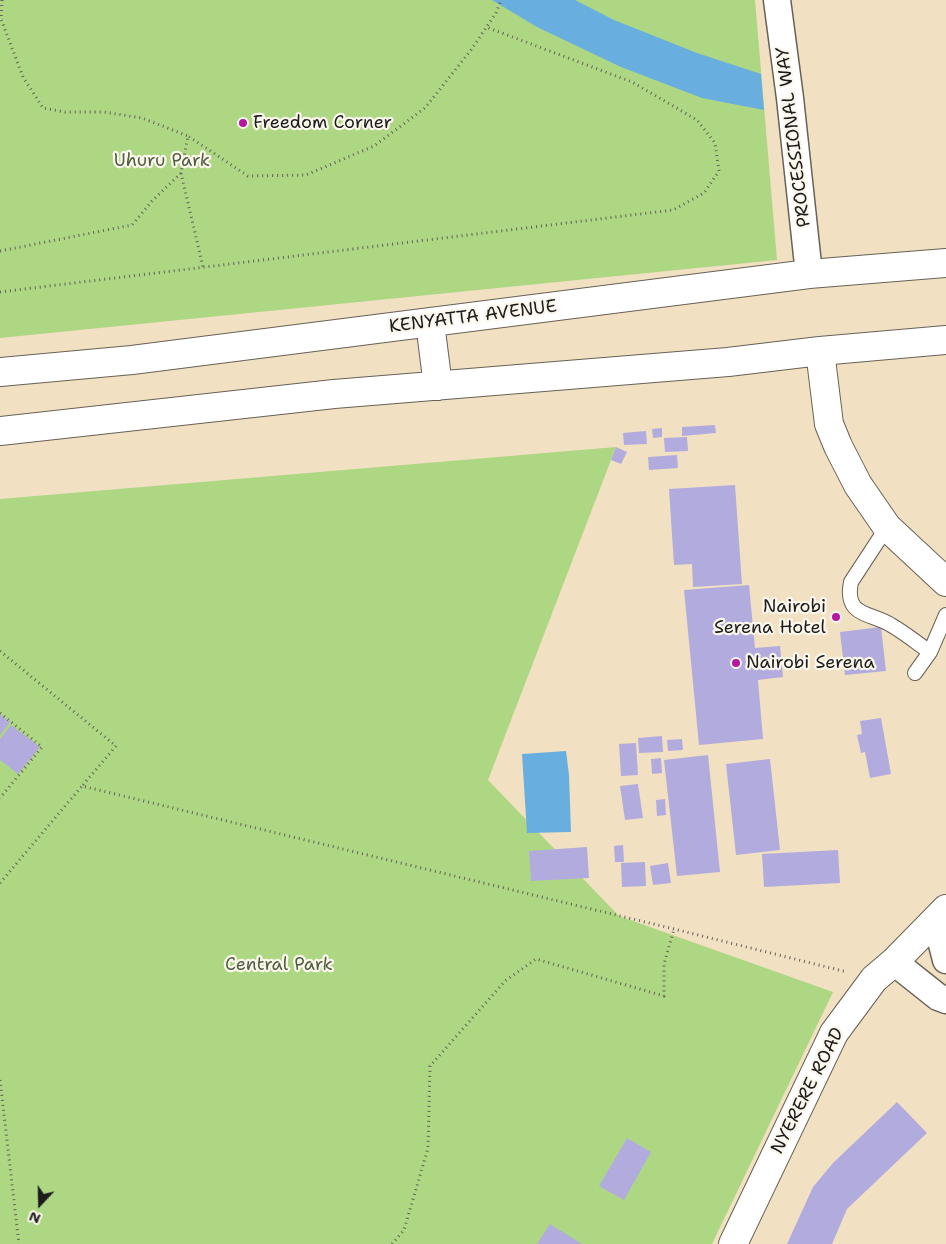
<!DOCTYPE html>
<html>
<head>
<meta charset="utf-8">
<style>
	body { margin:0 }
	#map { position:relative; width:946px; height:1244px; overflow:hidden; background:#f2e0c2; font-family:"Shantell Sans",sans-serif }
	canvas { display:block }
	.north { position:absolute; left:15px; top:1179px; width:50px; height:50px; -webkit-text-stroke:4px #fbf7ec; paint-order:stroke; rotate:201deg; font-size:14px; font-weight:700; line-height:20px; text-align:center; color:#1c1c1c }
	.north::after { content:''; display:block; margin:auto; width:18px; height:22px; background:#1c1c1c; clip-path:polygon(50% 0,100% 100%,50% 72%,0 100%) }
</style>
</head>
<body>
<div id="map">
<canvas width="946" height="1244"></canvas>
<div class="north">N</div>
</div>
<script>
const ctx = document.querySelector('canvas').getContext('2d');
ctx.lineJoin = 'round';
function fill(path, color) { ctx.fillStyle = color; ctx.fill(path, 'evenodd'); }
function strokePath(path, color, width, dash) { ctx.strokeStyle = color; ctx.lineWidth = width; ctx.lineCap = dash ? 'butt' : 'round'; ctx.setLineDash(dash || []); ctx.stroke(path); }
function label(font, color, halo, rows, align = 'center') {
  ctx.font = font + ' "Shantell Sans",sans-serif'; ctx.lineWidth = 4.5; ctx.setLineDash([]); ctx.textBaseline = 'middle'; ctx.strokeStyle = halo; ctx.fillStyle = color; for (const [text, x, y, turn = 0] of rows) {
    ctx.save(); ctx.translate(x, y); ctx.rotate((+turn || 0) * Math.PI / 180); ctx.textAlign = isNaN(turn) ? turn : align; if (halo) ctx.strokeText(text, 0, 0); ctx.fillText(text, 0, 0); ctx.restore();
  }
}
fill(new Path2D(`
	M0,0H755L777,260L0,338Z
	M616,447L488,780L619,916L833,992L712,1244H0V499Z`), '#add783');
fill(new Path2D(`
	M492,0H575L614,20L697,53L761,74L764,110L702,98L621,67L537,27Z
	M566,751L569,775L571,832L527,833L522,754Z`), '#68afdf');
fill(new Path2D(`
	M715,425L716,433L682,436V427Z
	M662,428V437L653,438L652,429Z
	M646,431L647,444L624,445L623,433Z
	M687,437L688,451L665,452L664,438Z
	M616,447L627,452L621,464L611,460Z
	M677,455L678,468L649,470L648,457Z
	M735,485L742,584L693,587L692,564L674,565L669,489Z
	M749,585L755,648L780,646L783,677L758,680L763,739L699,745L684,590Z
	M881,627L886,671L845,675L840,632Z
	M0,714L10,722L0,735Z
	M881,718L891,774L870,778L865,752L861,753L857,735L862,734L860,721Z
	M11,725L40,747L18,774L0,760V739Z
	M662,736L663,752L639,753L638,738Z
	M682,739L683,750L668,751L667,740Z
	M636,743L638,775L621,776L619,744Z
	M708,755L720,872L677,876L664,760Z
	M661,758L662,773L652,774L651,759Z
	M770,759L780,850L736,855L726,764Z
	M638,784L643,818L625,820L620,786Z
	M665,799L666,815L657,816L656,800Z
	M623,845L624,862H615L614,846Z
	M587,847L589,878L531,881L529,851Z
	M838,850L840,883L764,887L762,854Z
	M645,862L646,886L622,887L621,863Z
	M668,863L671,883L653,885L650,866Z
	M897,1102L927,1133L847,1209L832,1244H787L813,1187L833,1163Z
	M627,1138L651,1152L624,1200L599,1186Z
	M550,1224L582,1244H537Z`), '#b2acde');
const lane = new Path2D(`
	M887,527L851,582C844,617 870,612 891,625C905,633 917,643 930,652
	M915,673L930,652L946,615`);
const street = new Path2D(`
	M777,0L790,98L809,274
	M936,921L946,960
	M894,962L938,997L946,1000`);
const secondary = new Path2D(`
	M430,323L438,386
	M820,351L829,424L838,446L858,485L887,527L946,582
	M0,372L132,360L809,274L946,263
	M0,431L334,394L728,362L820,351L946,340
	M733,1244L834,1033L874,979L894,962L946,909`);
strokePath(lane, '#676156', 16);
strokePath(street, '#676156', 29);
strokePath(secondary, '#676156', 30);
strokePath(new Path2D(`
	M2,0L1,19L23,77L43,108L65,112H104L142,118L188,136
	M181,173L203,267
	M0,251L132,225L152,201L181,173L188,136L248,176L306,175L374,146L425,108L471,50L496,13L501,0
	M0,292L673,210L704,193L719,171L715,143L697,120L632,82L486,27
	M0,651L116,746L82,786
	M0,713L42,747L0,798
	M0,883L82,786L674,929L847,972
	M0,1080L19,1244
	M392,1244L404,1230L428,1148L430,1066L505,981L536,959L664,996V964L674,929`), '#676156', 3, [1, 4]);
strokePath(lane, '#fff', 14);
strokePath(street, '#fff', 26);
strokePath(secondary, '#fff', 28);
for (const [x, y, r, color] of [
	[243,123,5,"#b5179e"],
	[836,617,5,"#b5179e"],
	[736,663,5,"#b5179e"]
]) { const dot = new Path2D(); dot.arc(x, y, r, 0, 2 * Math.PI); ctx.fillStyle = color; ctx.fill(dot); strokePath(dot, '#fbf7ec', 2); }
label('18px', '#1c1c1c', '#fbf7ec', [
	["Freedom Corner",253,123],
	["Nairobi",826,607,"right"],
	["Serena Hotel",826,628,"right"],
	["Nairobi Serena",746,663]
], 'left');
label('18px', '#1c1c1c', '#fbf7ec', [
	["PROCESSIONAL WAY",794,137,-97],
	["KENYATTA AVENUE",473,317,-7],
	["NYERERE ROAD",808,1091,-63]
]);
label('18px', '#4f5d40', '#fbf7ec', [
	["Uhuru Park",162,161],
	["Central Park",279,965]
]);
</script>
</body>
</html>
